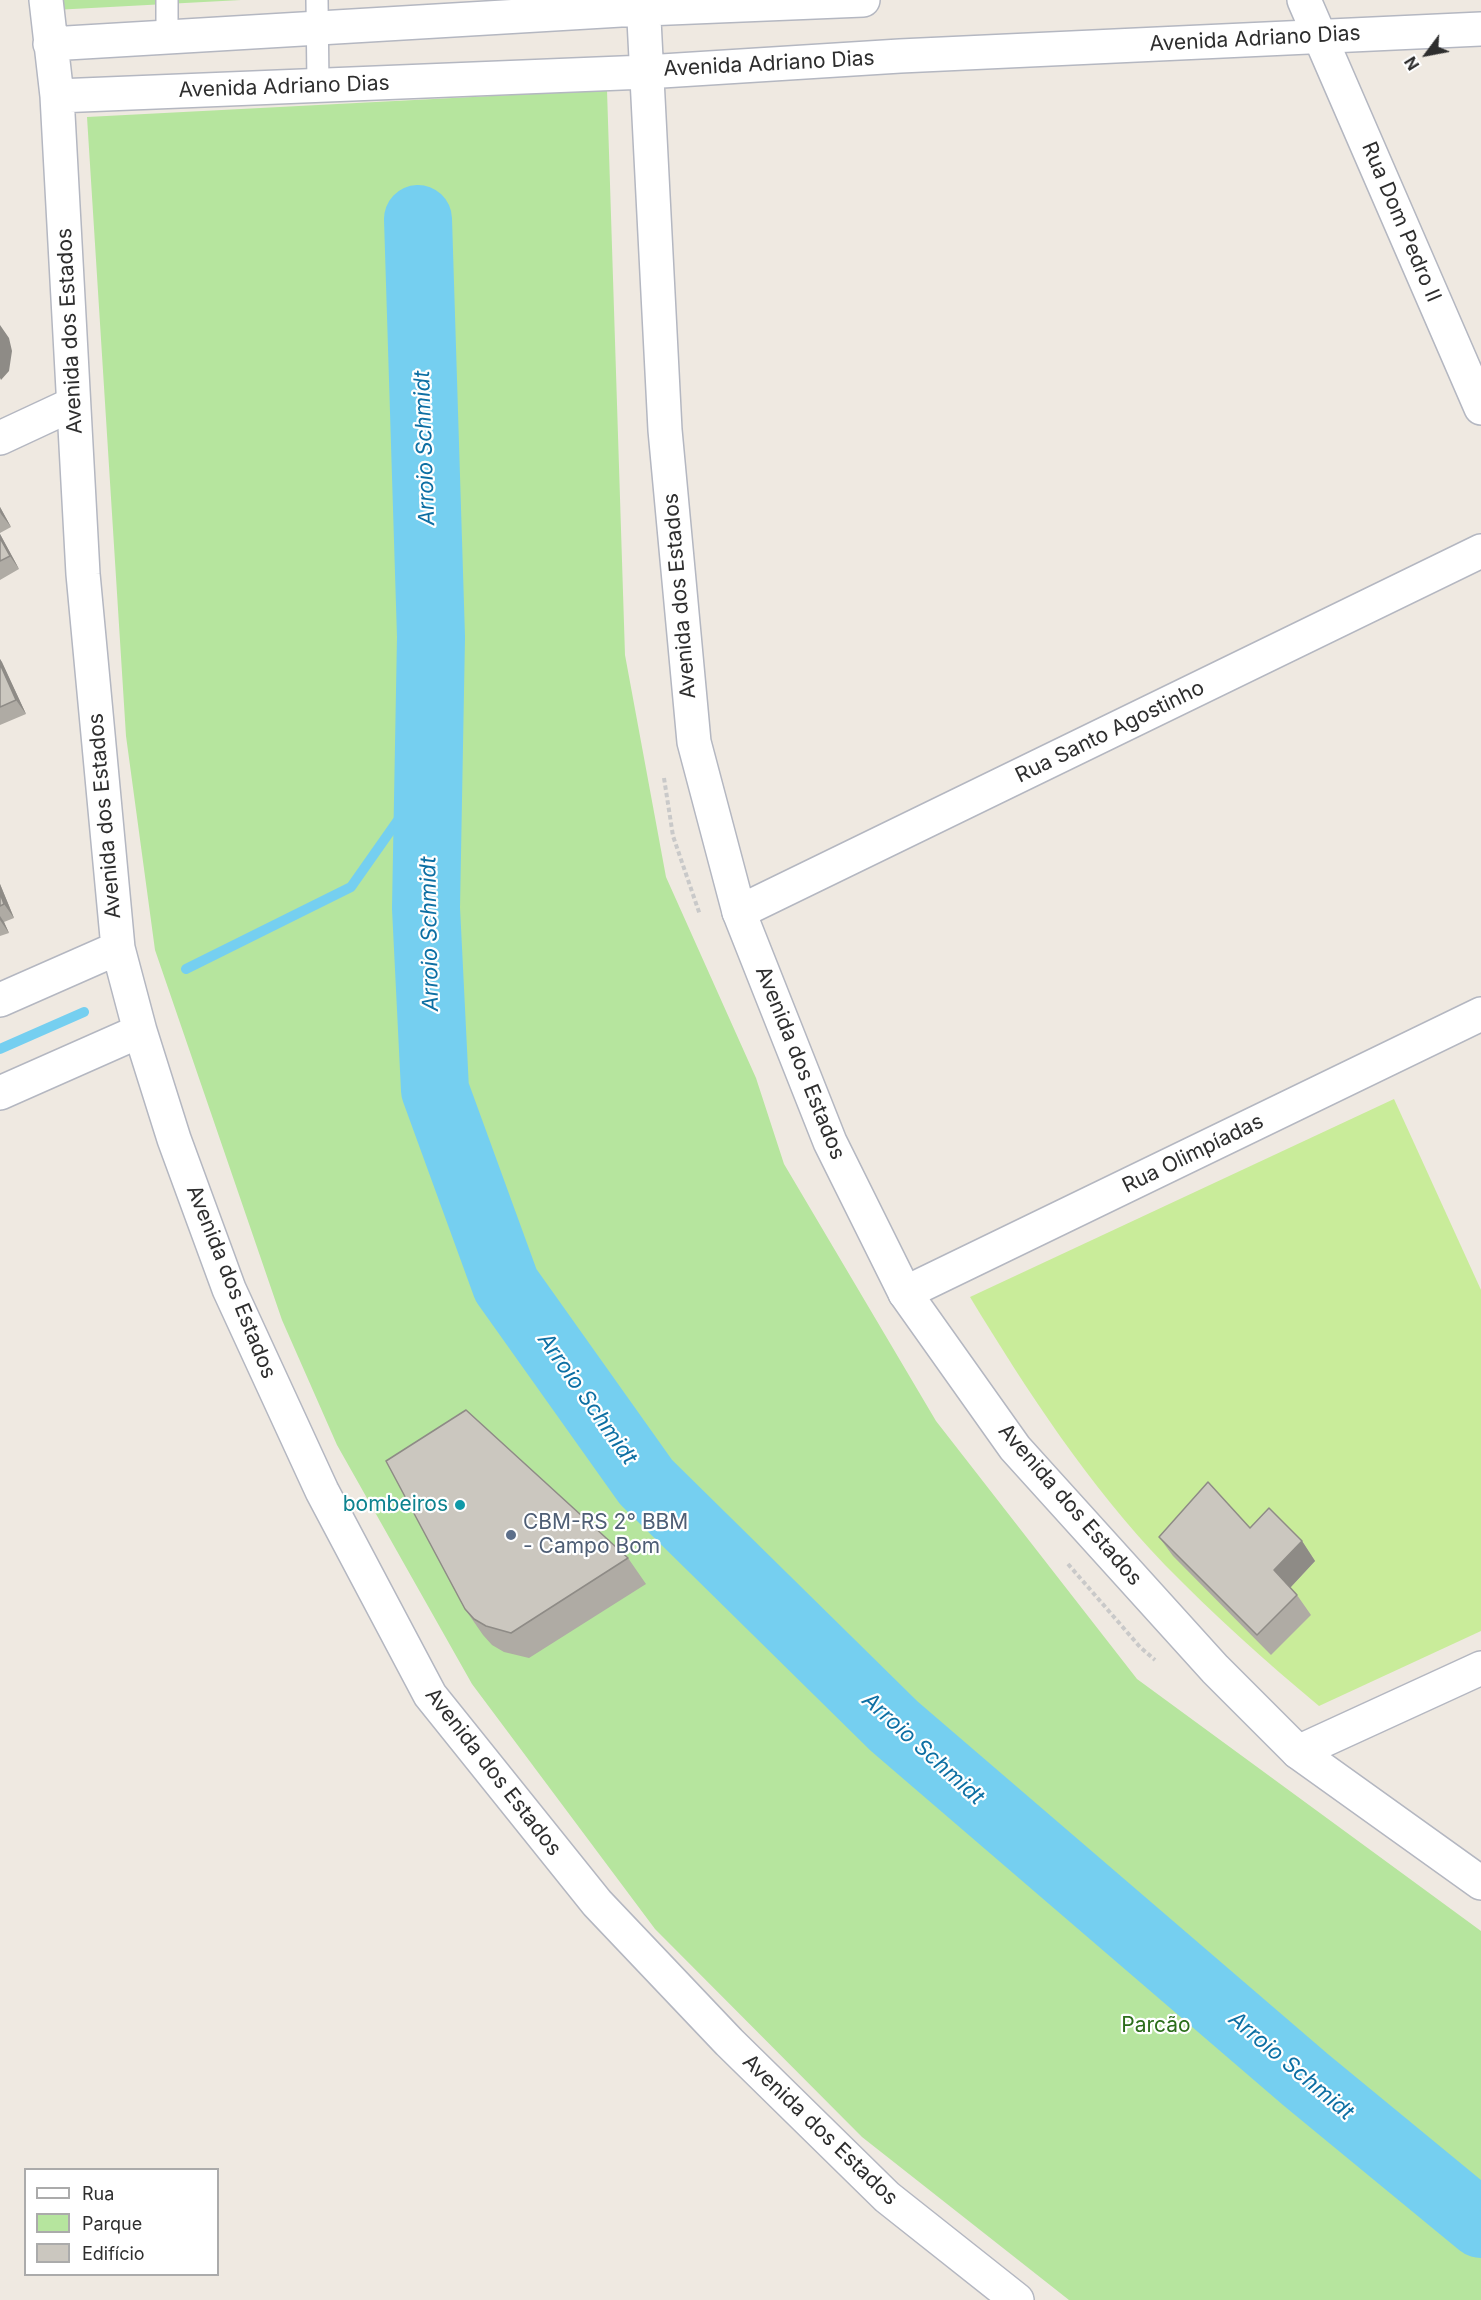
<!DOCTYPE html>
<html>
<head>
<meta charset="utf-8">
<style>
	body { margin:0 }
	#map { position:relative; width:1481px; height:2300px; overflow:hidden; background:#efe9e1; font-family:Inter,sans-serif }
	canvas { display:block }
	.legend { position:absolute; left:24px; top:2168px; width:195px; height:108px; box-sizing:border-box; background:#fff; border:2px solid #ababab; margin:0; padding:8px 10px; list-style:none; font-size:18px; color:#2e2e2e }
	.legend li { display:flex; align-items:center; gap:12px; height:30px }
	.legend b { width:30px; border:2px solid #ababab }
	.north { position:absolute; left:1397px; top:24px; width:60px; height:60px; -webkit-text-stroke:4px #fff; paint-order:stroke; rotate:238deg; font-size:16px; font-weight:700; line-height:24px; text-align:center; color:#2e2e2e }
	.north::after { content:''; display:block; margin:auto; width:21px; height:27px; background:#2e2e2e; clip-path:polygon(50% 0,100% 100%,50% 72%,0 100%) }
</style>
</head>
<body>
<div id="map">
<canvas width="1481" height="2300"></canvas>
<ul class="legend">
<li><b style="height:8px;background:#fff"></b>Rua</li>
<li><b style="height:16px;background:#b6e59e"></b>Parque</li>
<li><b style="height:16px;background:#cbc7bf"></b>Edifício</li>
</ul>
<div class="north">N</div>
</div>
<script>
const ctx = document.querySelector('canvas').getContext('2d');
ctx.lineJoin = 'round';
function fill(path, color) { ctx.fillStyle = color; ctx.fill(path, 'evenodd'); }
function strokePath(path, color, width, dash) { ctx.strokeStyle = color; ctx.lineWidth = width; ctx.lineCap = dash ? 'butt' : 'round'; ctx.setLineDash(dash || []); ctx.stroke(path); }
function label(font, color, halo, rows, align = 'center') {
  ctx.font = font + ' Inter,sans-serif'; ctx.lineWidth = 4.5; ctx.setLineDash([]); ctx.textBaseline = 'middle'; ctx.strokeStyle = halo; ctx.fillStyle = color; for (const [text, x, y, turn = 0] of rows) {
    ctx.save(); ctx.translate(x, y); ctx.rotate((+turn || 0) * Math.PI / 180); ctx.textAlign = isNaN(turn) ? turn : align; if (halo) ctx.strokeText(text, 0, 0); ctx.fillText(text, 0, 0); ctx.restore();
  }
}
fill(new Path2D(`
	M53,0H241L54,10Z
	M607,90L625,655L666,877L756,1078L784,1164L936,1421L1137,1679L1481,1931V2300H1069L862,2137L655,1929L472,1684L337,1445L282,1320L155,950L126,736L87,117Z`), '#b6e59e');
fill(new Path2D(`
	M1394,1099L1481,1290V1631L1319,1706C1266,1662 1214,1615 1165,1565C1089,1486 1027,1391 970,1297Z`), '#c9ec9a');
strokePath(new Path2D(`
	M186,969L351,887L429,776
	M0,1049L84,1012`), '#75cff0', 10);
strokePath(new Path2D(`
	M418,219L431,637L426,908L435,1090L506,1285L646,1482L894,1726L1306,2080L1481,2224`), '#75cff0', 68);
const service = new Path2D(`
	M167,0V36
	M317,0L318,85`);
const minor = new Path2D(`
	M1304,0L1481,408
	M0,438L73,404
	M739,912L1481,551
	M905,1293L1481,1014
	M1298,1752L1481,1668`);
const tertiary = new Path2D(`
	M46,0L57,96L83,574L118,948L140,1031L174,1139L229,1289L322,1491L430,1695L597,1903L729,2042L887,2197L1017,2300
	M643,0L665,430L694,742L739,912L830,1142L905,1293L1015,1448L1215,1669L1298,1752L1481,1883
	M50,44L621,10L863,0
	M57,96L646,72L900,56L1481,29
	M0,1000L118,948
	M0,1093L140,1031`);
strokePath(service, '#b4b7c1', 24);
strokePath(minor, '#b4b7c1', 36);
strokePath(tertiary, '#b4b7c1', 36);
strokePath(new Path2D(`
	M664,778L673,836L700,915
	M1068,1564L1140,1647L1155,1660`), '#c9c9c9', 4, [4.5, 3]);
strokePath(service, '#fff', 21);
strokePath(minor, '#fff', 33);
strokePath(tertiary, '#fff', 33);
fill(new Path2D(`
	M0,507L11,527L0,533Z
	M0,534L19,569L0,580Z
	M0,659L26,714L0,725Z
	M0,884L14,918L4,922L9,933L0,936Z
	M1159,1537L1302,1541L1315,1561L1290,1588L1297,1595L1311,1615L1271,1655L1173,1556Z
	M628,1558L646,1584L529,1658L504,1652L492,1645L483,1635L465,1609Z`), '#afaba4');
fill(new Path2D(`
	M0,325L9,338L12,351L9,371L1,380L0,378Z
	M0,507L11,527L1,514L0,512Z
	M0,534L19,569L10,556L0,538Z
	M0,659L2,662L26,714L16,700L0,664Z
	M0,884L14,918L4,904L0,893Z
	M0,916L4,922L9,933L0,920Z
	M1302,1541L1315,1561L1288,1590L1274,1570Z`), '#8e8b86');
const building = new Path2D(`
	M0,538L10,556L0,561Z
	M0,664L16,700L0,707Z
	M0,893L4,904L0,906Z
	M466,1410L628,1558L511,1633L486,1626L474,1619L465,1609L386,1461Z
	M1208,1482L1250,1528L1269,1508L1302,1541L1274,1570L1297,1595L1257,1635L1159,1537Z`);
fill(building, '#cbc7bf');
strokePath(building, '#8e8b86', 1.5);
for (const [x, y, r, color] of [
	[460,1505,6,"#0f9aa8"],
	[511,1535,6,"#5c6f8a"]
]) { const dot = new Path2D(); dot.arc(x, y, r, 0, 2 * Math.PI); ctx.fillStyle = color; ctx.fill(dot); strokePath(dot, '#fff', 2); }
label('21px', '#2e2e2e', '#fff', [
	["Avenida Adriano Dias",1255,39,-3],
	["Avenida Adriano Dias",769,64,-3],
	["Avenida Adriano Dias",284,87,-2],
	["Rua Dom Pedro II",1401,222,67],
	["Avenida dos Estados",70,331,-93],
	["Avenida dos Estados",680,596,-95],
	["Rua Santo Agostinho",1110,732,-26],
	["Avenida dos Estados",105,816,-95],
	["Avenida dos Estados",800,1063,68],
	["Rua Olimpíadas",1193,1154,-26],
	["Avenida dos Estados",231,1282,68],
	["Avenida dos Estados",1070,1505,49],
	["Avenida dos Estados",493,1772,52],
	["Avenida dos Estados",820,2130,44]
]);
label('21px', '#0d838f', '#fff', [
	["bombeiros",448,1505]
], 'right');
label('21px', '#4e5e75', '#fff', [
	["CBM-RS 2° BBM",523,1523],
	["- Campo Bom",523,1547]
], 'left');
label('21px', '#2c6e1b', '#fff', [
	["Parcão",1156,2026]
]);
label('italic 22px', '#0d6fa3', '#fff', [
	["Arroio Schmidt",425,448,-92],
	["Arroio Schmidt",430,934,-91],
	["Arroio Schmidt",587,1399,55],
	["Arroio Schmidt",923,1749,42],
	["Arroio Schmidt",1291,2066,40]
]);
</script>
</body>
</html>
